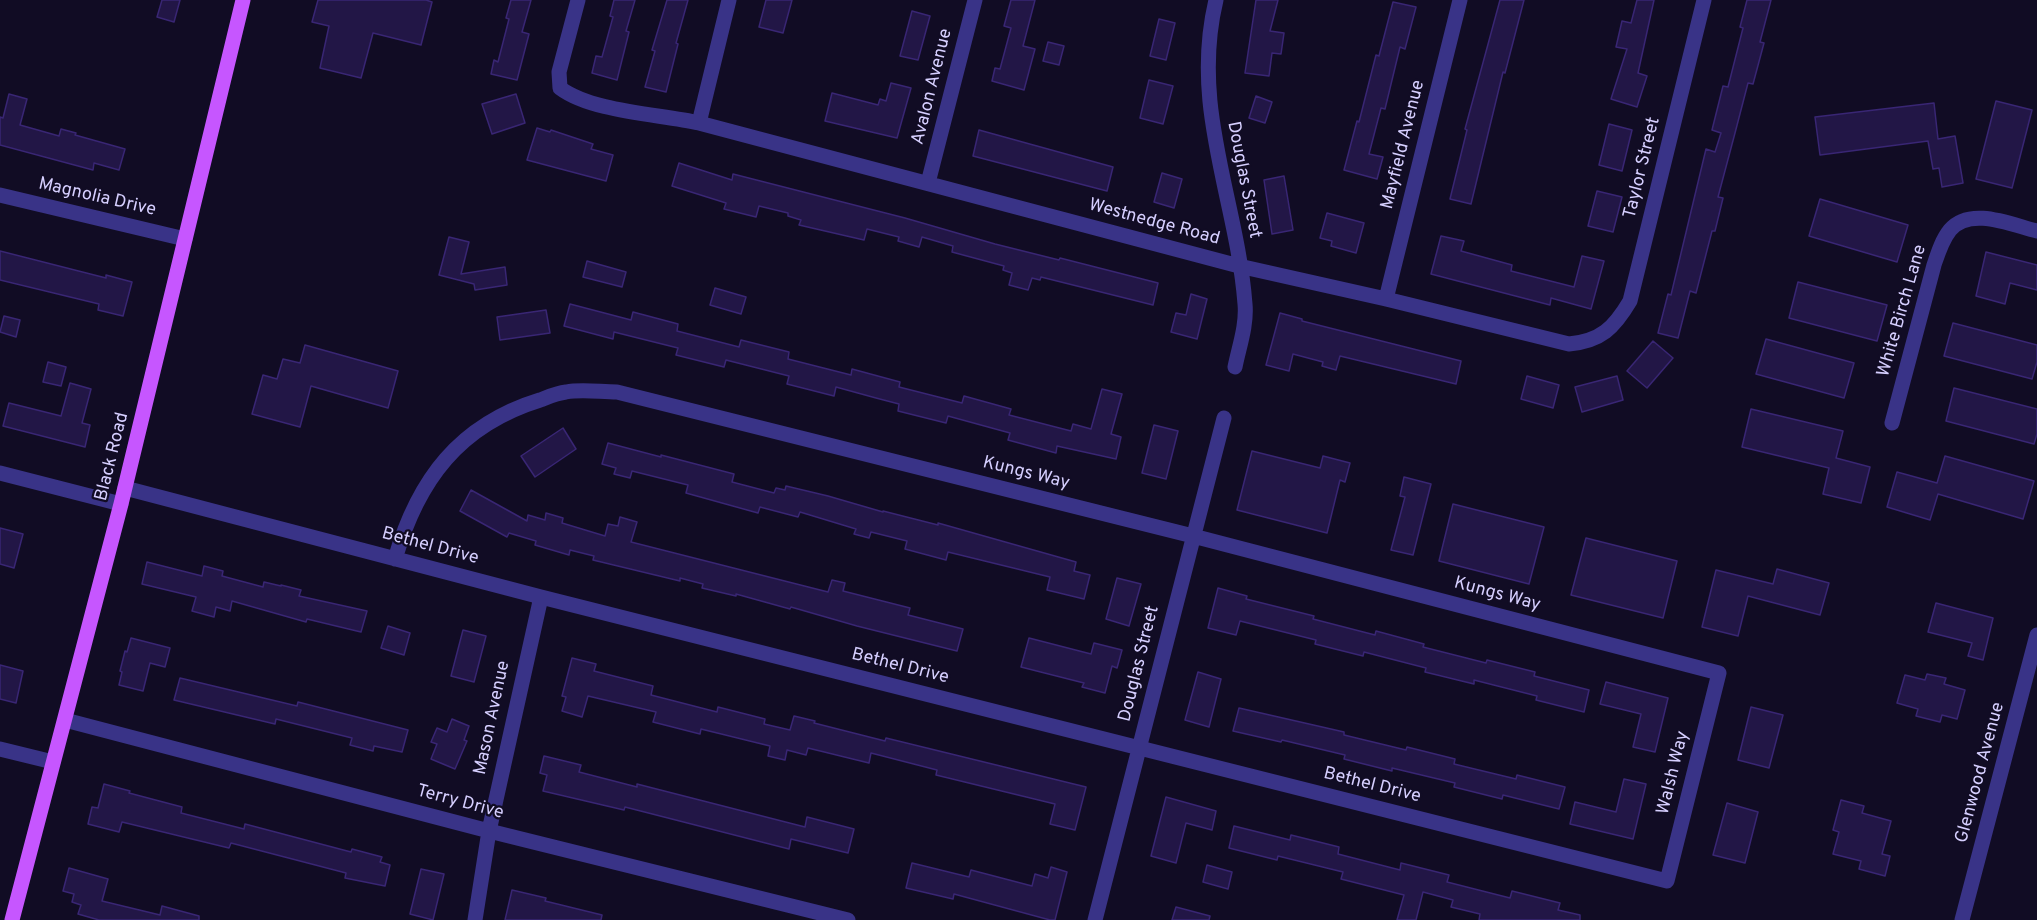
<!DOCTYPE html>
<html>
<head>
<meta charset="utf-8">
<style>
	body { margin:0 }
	canvas { display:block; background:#110c24 }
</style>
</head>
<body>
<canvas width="2037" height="920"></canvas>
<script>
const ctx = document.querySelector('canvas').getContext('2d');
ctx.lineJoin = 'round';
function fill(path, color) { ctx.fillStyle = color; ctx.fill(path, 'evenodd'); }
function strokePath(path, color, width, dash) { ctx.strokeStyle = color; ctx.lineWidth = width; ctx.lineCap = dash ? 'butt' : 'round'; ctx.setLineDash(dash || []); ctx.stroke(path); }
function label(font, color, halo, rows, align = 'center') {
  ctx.font = font + ' Overpass,sans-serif'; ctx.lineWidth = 4.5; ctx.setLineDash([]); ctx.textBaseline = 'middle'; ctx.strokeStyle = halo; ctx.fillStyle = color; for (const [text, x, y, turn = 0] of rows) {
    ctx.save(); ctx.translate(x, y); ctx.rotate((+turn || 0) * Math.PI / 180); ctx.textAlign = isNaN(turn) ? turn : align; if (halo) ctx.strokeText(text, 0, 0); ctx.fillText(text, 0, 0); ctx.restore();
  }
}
const building = new Path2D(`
	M162,0H180L174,22L157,17Z
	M318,0H426L432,2L421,45L373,33L361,78L320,68L329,26L312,22Z
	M511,0H531L522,32L529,34L517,80L491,74L494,60L498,62L509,19L506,18Z
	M614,0H635L626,31L629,32L617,80L592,73L596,56L602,57L613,17L610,16Z
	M667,0H688L676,43L678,44L666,92L645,87L655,51L652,50Z
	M766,0H792L783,33L759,27Z
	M1011,0H1035L1023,46L1035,49L1024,90L992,81L995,68L1000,69L1011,28L1004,26Z
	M1256,0H1278L1270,31L1284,33L1281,54L1272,53L1269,76L1245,73Z
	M1500,0H1524L1505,73L1503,72L1471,204L1450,199L1467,130L1465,129Z
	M1637,0H1654L1638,73L1647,76L1637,107L1611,99L1627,49L1616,47L1622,21L1631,23Z
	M1747,0H1771L1760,42L1764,43L1753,84L1748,83L1735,133L1718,197L1723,198L1715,231H1712L1696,293L1690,291L1678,338L1658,333L1668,294L1671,295L1706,149L1715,152L1721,133L1712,130L1723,86L1728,87L1743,28L1740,27Z
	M1393,2L1416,7L1405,49L1400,47L1385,109L1381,108L1369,154L1383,157L1377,179L1344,170L1357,121L1359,122L1376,55L1379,56Z
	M912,11L930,16L918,60L900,56Z
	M1159,19L1175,23L1166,60L1150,56Z
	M1048,42L1064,46L1059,65L1043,61Z
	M1149,80L1173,86L1163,124L1140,118Z
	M891,83L911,88L897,138L825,121L832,93L878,105L880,99L886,101Z
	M9,94L27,99L20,125L59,136L61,129L76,133L75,135L125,149L119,170L94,163L93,170L0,145V117L3,118Z
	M516,94L525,123L492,134L482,104Z
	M1256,96L1272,102L1265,123L1249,118Z
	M1996,101L2032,110L2012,188L1976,179Z
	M1934,103L1938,139L1955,136L1963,183L1942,187L1939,168L1933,169L1928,141L1820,155L1815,117Z
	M1609,124L1632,130L1622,171L1599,165Z
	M537,128L550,132L551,130L593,144L591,149L613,155L606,181L527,160Z
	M979,130L1113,167L1107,191L973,156Z
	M679,163L732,180L733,174L905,218L995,244L1059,260L1060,258L1158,283L1153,305L1041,277L1040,280L1032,278L1028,290L1009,285L1012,273L1003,270L1004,266L952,252L953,246L922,237L919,247L898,241L899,237L867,229L864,240L799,225L801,220L788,216V213L759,206L756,217L724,209L726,203L672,186Z
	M1162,173L1182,179L1174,208L1154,202Z
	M1284,176L1293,230L1272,234L1264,180Z
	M1597,191L1622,197L1613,232L1588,226Z
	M1820,199L1908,225L1897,262L1809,236Z
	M1327,213L1364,223L1356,253L1331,246L1332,241L1320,238Z
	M1441,236L1464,241L1461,251L1512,265L1511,271L1574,287L1582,256L1604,261L1591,309L1551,298L1550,305L1431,274Z
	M449,237L469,242L461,274L505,267L507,285L475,290L474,284L439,275Z
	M0,251L106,278V275L132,282L123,316L98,310L99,304L0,280Z
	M1986,252L2037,265V290L2010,283L2005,304L1976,296Z
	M587,261L626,272L622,287L583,277Z
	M1798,282L1887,305L1877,341L1789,318Z
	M715,288L746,297L741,314L710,305Z
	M1191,294L1207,299L1197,339L1171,332L1176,313L1186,315Z
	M570,304L631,320L633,312L678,324L677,331L739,347L741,340L789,352L788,359L851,375L852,369L900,382L899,387L962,403L964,396L1011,409L1009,415L1071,431L1073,424L1091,429L1102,389L1122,394L1111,434L1121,437L1116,459L1057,446L1056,453L1008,440L1010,433L948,416L946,423L898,411L899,404L876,398L836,387L834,396L787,384L789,376L726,360L724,367L676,355L678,348L614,332L613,339L564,326Z
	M546,310L550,333L500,340L497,317Z
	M1280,313L1302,319V321L1461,361L1456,384L1340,356L1336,370L1322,366L1323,362L1293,354L1289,371L1266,365Z
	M4,316L20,320L16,337L0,332Z
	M1953,323L2037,345V362L2032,379L1944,356Z
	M1766,339L1854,363L1844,398L1756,374Z
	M1653,341L1673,358L1647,388L1627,371Z
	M305,345L398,371L388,408L311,386L300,427L252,414L263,375L277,379L283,359L300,363Z
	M48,362L66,367L61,386L43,382Z
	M1527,376L1559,385L1553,408L1521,399Z
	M1617,376L1623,400L1582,412L1575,387Z
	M70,383L91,389L82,423L90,425L85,447L3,426L9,403L61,416Z
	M1954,388L2037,409V434L2034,444L1946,421Z
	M1751,409L1843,431L1836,458L1870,467L1861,503L1823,494L1829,468L1742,447Z
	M1154,425L1178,431L1166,479L1142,473Z
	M563,428L576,449L535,477L521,456Z
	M608,443L661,457V455L734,474L732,482L774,493L776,488L785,490L786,486L828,496L883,512V511L938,525V523L1076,562L1074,571L1090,575L1084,599L1047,590L1050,577L948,552L946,560L905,549L907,541L871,532L869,538L854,534L856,529L800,512L798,517L760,507L758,513L686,493L688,485L632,471L630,478L614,474L616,468L602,464Z
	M1252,451L1320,468L1323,456L1350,463L1345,482L1340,480L1327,533L1237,510Z
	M1945,456L2034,481L2023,519L1938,494L1930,520L1887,507L1897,472L1937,483Z
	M1404,477L1431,484L1413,555L1391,550L1405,497L1400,496Z
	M471,490L527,521L528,515L545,520L546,513L563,518L562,523L605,536L608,524L618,526L620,517L637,522L631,542L828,592L832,580L845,583L843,591L910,608L908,615L963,629L957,651L857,626L791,607L790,609L736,594V596L702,588L703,584L680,578V581L593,560L594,556L570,550L569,555L535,545L536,541L509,533L507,537L460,511Z
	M1453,504L1544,527L1529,584L1439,561Z
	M0,528L23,534L14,568L0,564Z
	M1586,538L1677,561L1663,618L1571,595Z
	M147,562L202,576L204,566L223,571L222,576L263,587L264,582L281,586V585L301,590L299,596L367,611L361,632L307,619L306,622L232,601L230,611L216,607L214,617L192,611L196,597L142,584Z
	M1777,569L1829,583L1820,615L1748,596L1738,636L1702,627L1716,570L1773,584Z
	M1117,578L1141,584L1129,626L1106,619Z
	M1218,588L1247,596L1246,599L1314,616L1313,619L1375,635L1376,631L1424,644L1423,647L1486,663L1487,660L1535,672L1534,676L1589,690L1584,712L1536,700L1537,696L1474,680V684L1425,672L1426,668L1364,652L1363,656L1315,644L1316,640L1240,621L1236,635L1208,628Z
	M1936,603L1993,618L1983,660L1968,656L1972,643L1928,632Z
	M388,626L410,633L404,655L381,648Z
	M463,630L486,636L474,682L451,676Z
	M131,638L170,648L165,667L150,663L143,691L119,685L122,672L120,671L125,651L127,652Z
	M1029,638L1091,654L1094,643L1122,650L1117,668L1112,666L1105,693L1082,687L1084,683L1021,667Z
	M572,658L596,664L594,671L653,686L651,695L717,712L718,707L765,719L764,724L790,730L794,716L815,721L814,723L885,741L886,738L1086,787L1075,830L1050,824L1055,804L936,775L937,770L871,753L869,763L808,748L806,755L787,750L785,760L768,756L770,746L701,729L700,734L653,722L656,712L588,696L582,717L562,711L566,697L562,696Z
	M0,665L23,671L16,703L0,699Z
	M1198,672L1221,679L1209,727L1185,720Z
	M1927,674L1946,678L1944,684L1965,690L1957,719L1942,715L1940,722L1916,716L1918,709L1897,703L1905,675L1925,680Z
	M180,678L297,706L298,702L408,730L402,752L374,746L373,751L350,745L352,738L276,719L275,724L174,700Z
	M1606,682L1668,698L1655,752L1633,747L1641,714L1600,704Z
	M1751,707L1783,715L1769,768L1738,760Z
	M1239,708L1344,732V735L1406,750L1407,747L1455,759L1454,764L1516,779L1517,775L1565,787L1559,809L1503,795L1502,799L1454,787L1455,783L1392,768V771L1344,759L1345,755L1282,740L1281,742L1233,731Z
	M452,719L469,726L464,740L467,741L455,769L431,759L437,744L431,742L437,728L447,732Z
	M544,756L581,765L579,772L637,787V784L805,827L807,817L854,829L848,853L791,839L789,849L625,807L624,810L543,791L547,775L540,773Z
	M1624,779L1646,784L1633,839L1570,824L1575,802L1616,812Z
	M104,784L130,791L129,793L182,807L181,813L244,829L245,824L351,852L352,849L382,857L380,862L390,865L385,886L345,878L346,873L231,843L229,848L122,822L119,832L88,824L92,807L98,808Z
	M1166,797L1216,811L1212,830L1186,823L1176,863L1151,856Z
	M1841,800L1864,806L1862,813L1891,821L1882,854L1890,856L1885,876L1859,869L1861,861L1833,854L1839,832L1833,830Z
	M1727,803L1758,812L1745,863L1713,855Z
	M1234,826L1290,840L1291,835L1339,847L1338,854L1400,870L1401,863L1449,875L1447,882L1510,898L1512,891L1560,903L1558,910L1580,915V920H1479L1480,914L1451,907L1453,900L1423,892L1416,920H1397L1404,895L1341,879L1343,872L1278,856L1277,860L1229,848Z
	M912,863L969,877L971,870L1032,886L1035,874L1048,878L1051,867L1067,872L1055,920H1050L954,894L953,899L906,888Z
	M1207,865L1232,872L1228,889L1203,882Z
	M69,868L108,879L102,901L160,915L162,906L199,916V920H99L78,914L81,905L72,902L74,894L63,891Z
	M421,869L444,874L433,920L410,914Z
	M512,890L546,898L545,901L602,915L601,920H505Z
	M1176,907L1210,916L1209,920H1172Z`);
fill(building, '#221646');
strokePath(building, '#392674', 1.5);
strokePath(new Path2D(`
	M578,0L559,72L560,88C592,112 659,114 699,123L1239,266L1386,299L1569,344C1601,341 1614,328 1630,301L1704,0
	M1216,0C1190,108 1237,199 1245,304C1247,325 1239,347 1235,367
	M699,123L729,0
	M928,183L975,0
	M0,195L185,239
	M1386,299L1460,0
	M1892,423L1934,265C1938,253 1942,240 1950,230C1970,206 2012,225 2037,231
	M0,473L121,504
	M125,488L541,597L1667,881L1719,673L1193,536L617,392C600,392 582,389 566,392C557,393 548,397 540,400C459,425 418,480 395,559
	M65,720L489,831L848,920
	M0,749L53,762
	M475,920L489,831L541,597
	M1095,920L1224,418
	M1962,920L2037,635`), '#393387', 15);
strokePath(new Path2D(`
	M12,920L121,504L243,0`), '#c656ff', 15);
label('18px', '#d6cfff', '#110c24', [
	["Avalon Avenue",933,87,-76],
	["Mayfield Avenue",1404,145,-76],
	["Taylor Street",1643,168,-76],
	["Douglas Street",1243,180,79],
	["Magnolia Drive",97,198,13],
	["Westnedge Road",1154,223,15],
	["White Birch Lane",1903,311,-74],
	["Black Road",113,457,-76],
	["Kungs Way",1026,474,14],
	["Bethel Drive",430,547,15],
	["Kungs Way",1497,595,15],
	["Douglas Street",1140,664,-76],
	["Bethel Drive",900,667,14],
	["Mason Avenue",493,718,-78],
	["Walsh Way",1674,773,-76],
	["Glenwood Avenue",1981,773,-75],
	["Bethel Drive",1372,786,14],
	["Terry Drive",460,803,15]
]);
</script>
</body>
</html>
